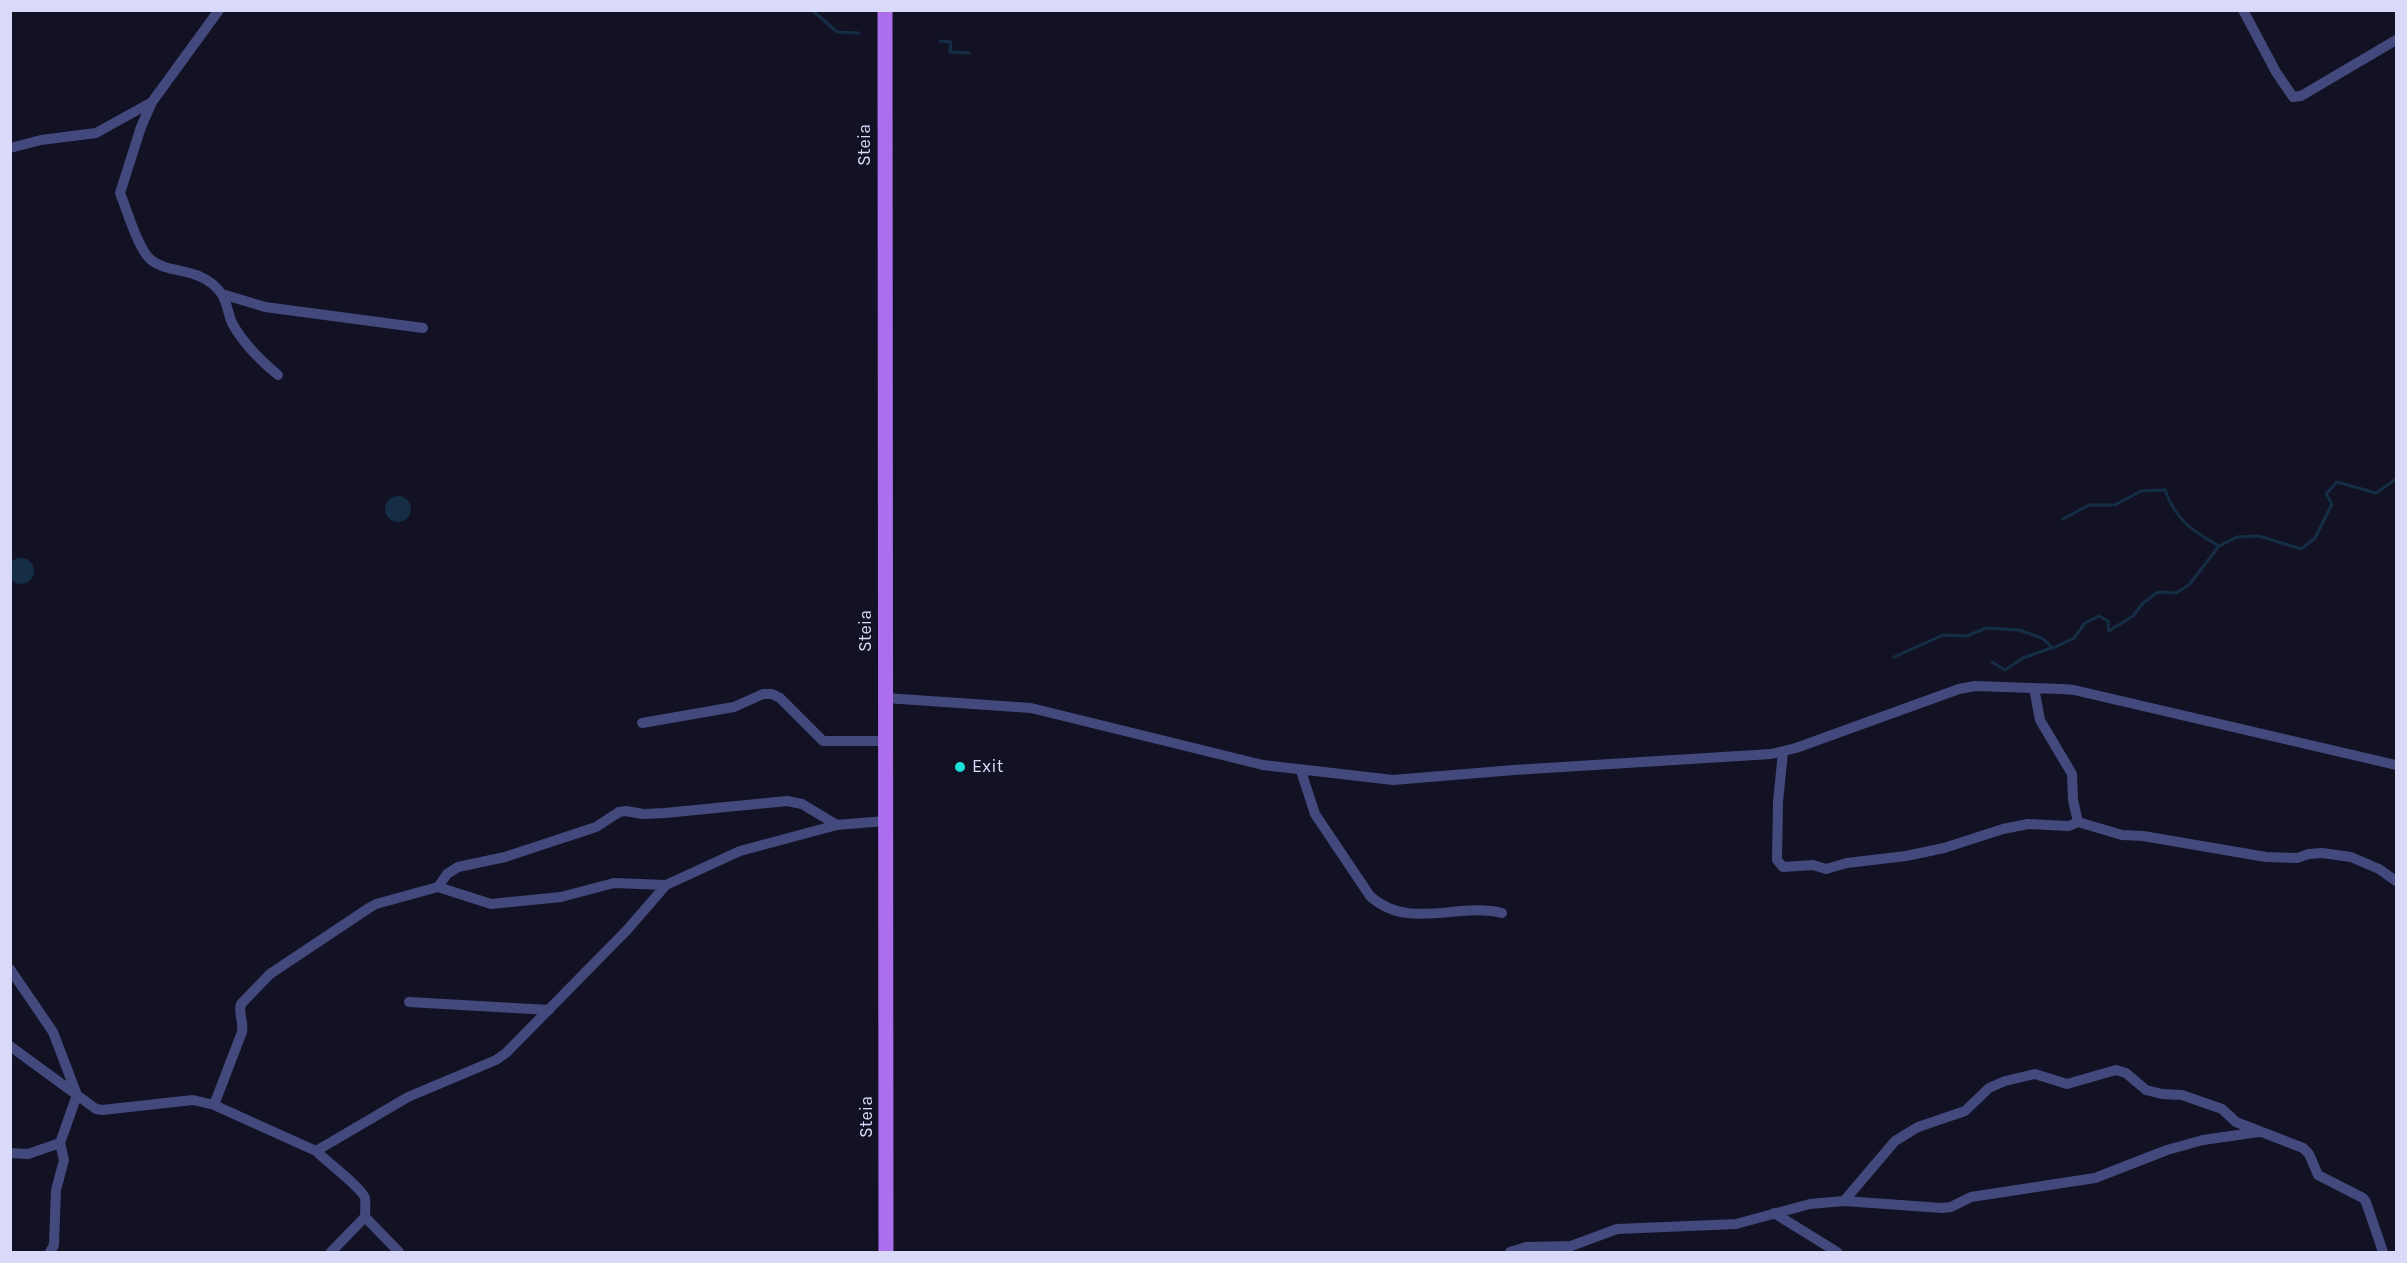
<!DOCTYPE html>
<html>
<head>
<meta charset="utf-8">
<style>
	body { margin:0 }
	#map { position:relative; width:2407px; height:1263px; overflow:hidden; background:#121224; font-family:Karla,sans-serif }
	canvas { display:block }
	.frame { position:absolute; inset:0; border:12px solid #d9dafa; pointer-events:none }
</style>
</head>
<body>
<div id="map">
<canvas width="2407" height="1263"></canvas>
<div class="frame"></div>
</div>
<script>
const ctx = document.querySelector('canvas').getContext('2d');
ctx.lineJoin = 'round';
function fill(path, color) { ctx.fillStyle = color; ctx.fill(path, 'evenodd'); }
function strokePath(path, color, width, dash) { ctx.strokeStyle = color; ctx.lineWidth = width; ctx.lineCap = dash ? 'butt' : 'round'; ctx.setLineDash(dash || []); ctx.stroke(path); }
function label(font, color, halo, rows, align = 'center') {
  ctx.font = font + ' Karla,sans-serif'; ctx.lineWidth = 4.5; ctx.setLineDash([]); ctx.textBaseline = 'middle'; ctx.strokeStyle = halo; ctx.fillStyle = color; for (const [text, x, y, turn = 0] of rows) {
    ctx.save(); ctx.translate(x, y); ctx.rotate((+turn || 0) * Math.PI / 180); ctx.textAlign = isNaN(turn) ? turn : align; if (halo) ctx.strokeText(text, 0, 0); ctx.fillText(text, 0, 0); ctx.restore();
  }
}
fill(new Path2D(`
	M385 509a13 13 0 1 1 26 0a13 13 0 1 1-26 0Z
	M8 571a13 13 0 1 1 26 0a13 13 0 1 1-26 0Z`), '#152e45');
strokePath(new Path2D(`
	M812,10L837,32L859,33
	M940,41L951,42L950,52L969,53
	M2063,519L2089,505H2115L2141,491L2165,490C2176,520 2191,530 2219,546
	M1894,657L1943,635L1967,636L1986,628L2019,630L2042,638L2053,648L2074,638L2085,623L2099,616L2108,621L2109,631L2133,616L2143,603L2158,592L2176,593L2189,585L2219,546L2237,537L2259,536L2301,549L2315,538L2332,504L2326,494L2337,482L2376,493L2396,479
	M1992,662L2005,670L2023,658L2051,648`), '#152e45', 3);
strokePath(new Path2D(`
	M219,10L152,102L141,127L120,193C127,210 138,249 151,260C170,275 201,266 221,293C227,301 228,314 232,323C243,343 261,361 278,375
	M2243,10L2276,72L2293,97L2301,96L2396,40
	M10,148L41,140L96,133L152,102
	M222,294L265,307L423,328
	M886,698L1031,708L1263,765L1393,780L1514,770L1771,754L1796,748L1959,689L1975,686L2062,689L2074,690L2396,765
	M642,723L734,707L763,694H772L780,698L823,741H885
	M1783,752L1778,802L1777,860L1783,867L1813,865L1826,869L1847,863L1906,856L1944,848L2003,829L2028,824L2069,826L2078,822L2073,800L2072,774L2040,720L2034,688
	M1301,771L1315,814L1370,896C1408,931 1459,902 1502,913
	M2078,822L2122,835L2143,836L2266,857L2297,858L2309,854L2322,853L2351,857L2379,869L2396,881
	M438,887L491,904L561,897L614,883L666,885
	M10,969L53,1032L77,1095L60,1143L64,1160L56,1190L54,1245L50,1252
	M409,1002L549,1010
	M10,1046L96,1109L102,1110L193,1100L214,1105L316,1151L408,1097L496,1060L506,1053L627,930L666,885L740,851L837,825L885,821
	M214,1105L242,1032C244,1022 238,1014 241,1004L270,974L369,908L376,904L438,887L447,874L458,867L505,857L596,827L619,812L626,811L643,814L665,813L787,801L802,804L837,825
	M316,1151C326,1161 362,1188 365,1198C366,1203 365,1211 365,1217L399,1252
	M10,1153L28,1154L60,1143
	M1844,1201L1895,1141L1918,1127L1965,1111L1989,1088L2005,1081L2035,1074L2067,1084L2116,1070L2126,1073L2146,1090L2162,1094L2182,1095L2222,1109L2236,1122L2303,1148L2309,1154L2318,1175L2363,1198L2366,1202L2383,1252
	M1774,1213L1837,1252
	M331,1252L365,1217
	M1510,1252L1526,1247L1571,1246L1617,1229L1736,1224L1810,1204L1844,1201L1942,1208L1951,1207L1971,1197L2095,1178L2167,1150L2203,1140L2259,1132`), '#43497d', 10);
strokePath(new Path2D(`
	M885,10L886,1252`), '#ab6eec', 15);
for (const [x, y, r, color] of [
	[960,767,6,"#1de2d9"]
]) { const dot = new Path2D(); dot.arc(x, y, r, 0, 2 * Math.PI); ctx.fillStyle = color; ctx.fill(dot); strokePath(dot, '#121224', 2); }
label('18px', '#d9dafa', '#121224', [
	["Steia",865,145,-90],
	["Steia",866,631,-90],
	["Steia",867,1117,-90]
]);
label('18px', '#d9dafa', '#121224', [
	["Exit",972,767]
], 'left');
</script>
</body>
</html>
